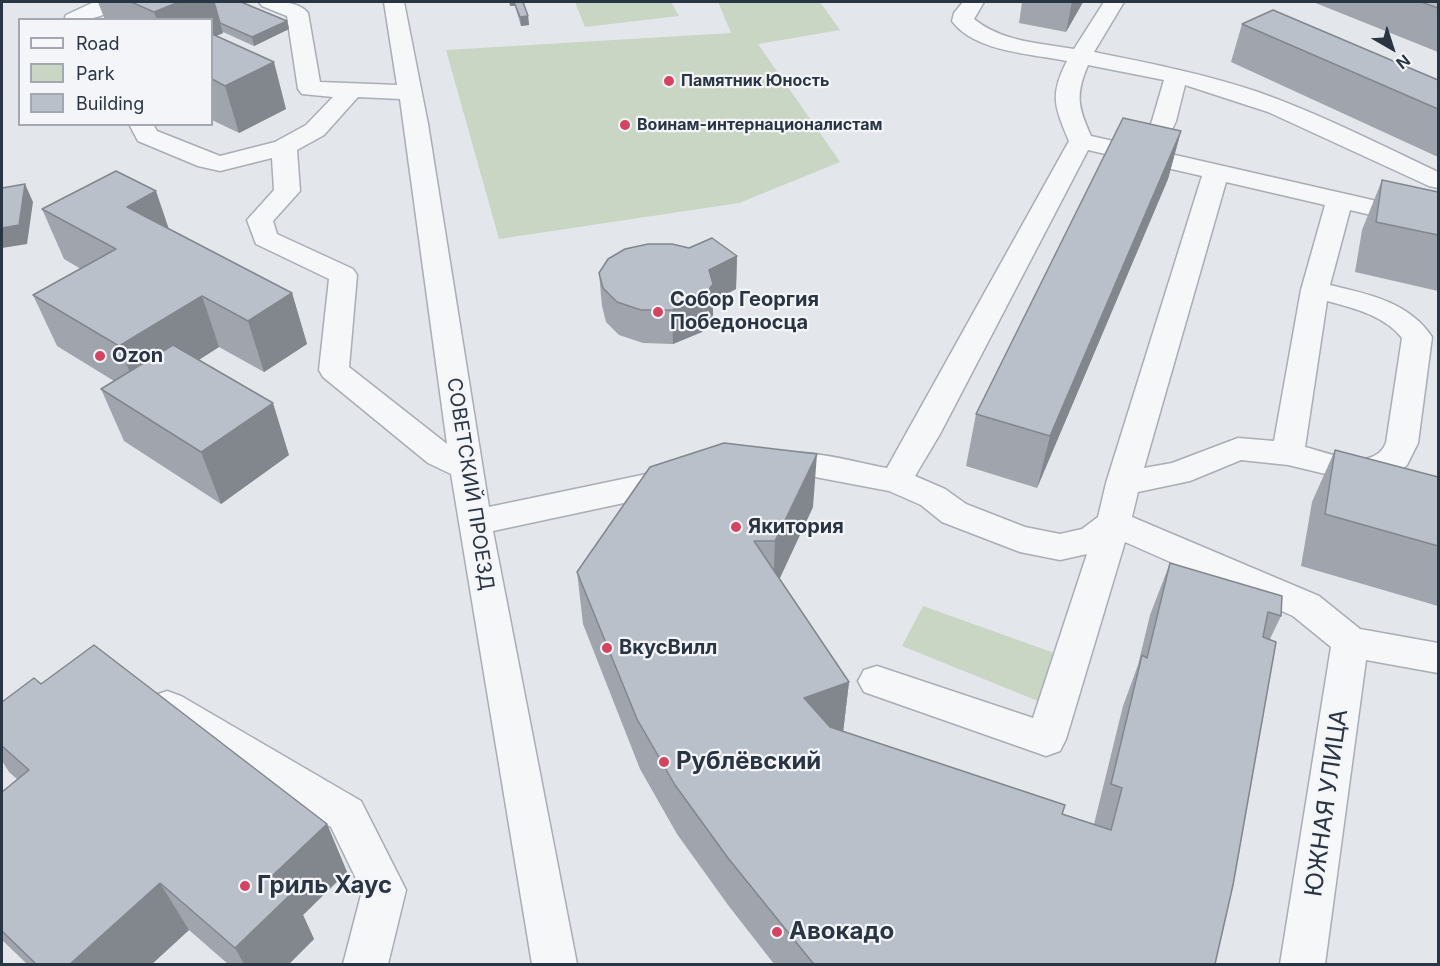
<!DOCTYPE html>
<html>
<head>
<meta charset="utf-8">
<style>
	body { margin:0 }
	#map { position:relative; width:1440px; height:966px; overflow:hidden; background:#e3e6eb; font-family:Inter,sans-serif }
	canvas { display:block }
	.frame { position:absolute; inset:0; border:3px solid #2a3544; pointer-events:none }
	.legend { position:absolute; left:18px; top:18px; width:195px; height:108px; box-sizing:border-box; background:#f3f5f8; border:2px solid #a3a8b0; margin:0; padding:8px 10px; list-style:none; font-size:18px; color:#2a3544 }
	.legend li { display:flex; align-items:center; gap:12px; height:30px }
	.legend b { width:30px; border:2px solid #a3a8b0 }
	.north { position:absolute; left:1362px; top:18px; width:60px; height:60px; -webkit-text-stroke:4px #f3f5f8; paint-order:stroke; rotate:141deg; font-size:16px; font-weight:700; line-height:24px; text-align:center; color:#2a3544 }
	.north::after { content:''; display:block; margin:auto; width:21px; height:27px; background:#2a3544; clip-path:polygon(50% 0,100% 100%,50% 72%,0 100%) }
</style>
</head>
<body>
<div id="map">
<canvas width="1440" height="966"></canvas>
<div class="frame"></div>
<ul class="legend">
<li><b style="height:8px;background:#f6f7f9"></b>Road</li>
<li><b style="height:16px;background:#c9d6c3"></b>Park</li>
<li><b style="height:16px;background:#bac0c9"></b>Building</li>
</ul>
<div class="north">N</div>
</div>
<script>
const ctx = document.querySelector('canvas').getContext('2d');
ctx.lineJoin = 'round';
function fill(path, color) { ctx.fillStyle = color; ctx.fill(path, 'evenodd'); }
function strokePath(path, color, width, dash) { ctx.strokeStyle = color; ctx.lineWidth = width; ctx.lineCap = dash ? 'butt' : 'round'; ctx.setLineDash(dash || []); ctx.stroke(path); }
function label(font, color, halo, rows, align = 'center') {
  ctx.font = font + ' Inter,sans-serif'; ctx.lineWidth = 4.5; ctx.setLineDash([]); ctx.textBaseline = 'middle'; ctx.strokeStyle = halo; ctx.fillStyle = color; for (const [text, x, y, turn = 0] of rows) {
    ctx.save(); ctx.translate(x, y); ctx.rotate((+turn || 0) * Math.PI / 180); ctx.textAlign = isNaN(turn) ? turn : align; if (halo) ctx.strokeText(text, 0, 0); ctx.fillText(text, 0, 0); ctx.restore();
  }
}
fill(new Path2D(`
	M575,2H671L679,16L585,27Z
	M718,2H820L840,30L758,44L840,162L739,203L499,239L446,50L731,33Z
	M923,606L1057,654L1038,701L902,646Z`), '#c9d6c3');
const minor = new Path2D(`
	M94,2H119C107,20 83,20 64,20L66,15Z
	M259,2C273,1 298,0 308,13L320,82L397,85L384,2H404L428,124L489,507L680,467L692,471L696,479L692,487L680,491L493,531L577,964H532L451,474L428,463L323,377L319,370L329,279L256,244L247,220L274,190L272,158L220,171L198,166L138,141L129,124H153L157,131L220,156L275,142L306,125L333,97L302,94L298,89L287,16L262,6ZM358,97L400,99L447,444L349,367L357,275L353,269L277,234L273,221L300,191L297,150L324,135Z
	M963,2H984L974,19C1002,42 1040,43 1074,49L1104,2H1124L1094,52C1149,63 1205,74 1258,92C1320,114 1379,144 1438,172V188L1429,186L1268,112L1185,85L1176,121L1162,152L1438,215V231L1350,210L1330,285C1368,294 1409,302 1432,337L1418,443L1407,465L1392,478L1359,482L1288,465L1241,460L1190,481L1138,492L1132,517L1319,596L1360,629L1438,643V673L1366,660L1325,964H1280L1331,647L1293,616L1125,542L1066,739L1060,751L1046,756L864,692L858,681L864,670L877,666L1033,718L1087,554L1060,560L1020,552L942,522L921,505L889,491L810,476H773L761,473L757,465L761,457C801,445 848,461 887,468L1069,141C1055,107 1049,96 1067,61C1033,54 974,52 952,21L954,13ZM1088,65L1164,80L1152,121L1140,147L1091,136C1078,107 1075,95 1088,65ZM1088,150L1202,176L1106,483L1098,517L1082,529L1060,534L1025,527L966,504L945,489L915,476L940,434ZM1226,182L1325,205L1301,290L1274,441L1238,438L1172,463L1144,468ZM1327,301C1354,308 1385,316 1402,338L1386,443C1373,473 1330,453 1305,447Z
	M167,691L181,696L361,801L406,890L388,964H343L362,891L331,827L153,718L148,707L153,696Z`);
strokePath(minor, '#a8adb6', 3);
fill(minor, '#f6f7f9');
fill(new Path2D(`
	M98,2H241L287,21L289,29L254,46L223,32V33L216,36L286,109L239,133L212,120V20H105Z
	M509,2H523L528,16L529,25L521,26L515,6H510Z
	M1022,2H1083L1066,32L1019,23Z
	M1313,2H1438V52Z
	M1242,24L1438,80V157L1231,62Z
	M1181,131L1168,179L1037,488L966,466L976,414Z
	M1382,180L1438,192V291L1355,272L1362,230Z
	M42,209L169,229L292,293L307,344L264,372L219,347L199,360L289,455L221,504L124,441L101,389L114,381L57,346L33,295L81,269L64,259Z
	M689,248L737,256L736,289L713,301V318L702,332L673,344L643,343L619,335L606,322L602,306L599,273Z
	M1335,450L1438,477V606L1301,566L1312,502Z
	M813,507L779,579L849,682L843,732L1062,814L1094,824L1123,706L1138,665L1150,615L1170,563L1281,616L1270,639L1215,964H774L728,905L677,834L640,769L583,624L577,572Z
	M41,684L327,824L347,872L303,915L314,939L289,964H228L189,930L152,964H27L2,940V792L17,779L9,772L2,761V702Z`), '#a0a5ad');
fill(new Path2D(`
	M179,2H214L223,33L212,38V20H157L154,12Z
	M510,2H514L515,6H510Z
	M1072,2H1083L1066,32Z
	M528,16L529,25L521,26L520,17Z
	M287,21L289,29L254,46L252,37Z
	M274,62L286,109L239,133L225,86Z
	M1181,131L1168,179L1037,488L1050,436Z
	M25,184L33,202L27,244L2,248V228Z
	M156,191L173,241L127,207Z
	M737,256L736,289L713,301V318L702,332L673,344L672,310L709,270Z
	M292,293L307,344L264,372L248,321Z
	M202,296L219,347L140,397L119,346Z
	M273,403L289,455L221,504L201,452Z
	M817,454L813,507L773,593L775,541Z
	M849,682L843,733L800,748L804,698Z
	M327,824L347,872L303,915L314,939L289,964H244L235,948L272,876Z
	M160,883L189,930L152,964H70Z`), '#82868d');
const building = new Path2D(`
	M131,2H179L154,12Z
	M214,2H241L287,21L252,37L220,23Z
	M514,2H523L528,16L520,17Z
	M1421,2H1438V8Z
	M1273,10L1438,80V109L1242,24Z
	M212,34L274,62L225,86L212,79Z
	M1123,118L1181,131L1050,436L976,414Z
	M116,171L156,191L127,207L292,293L248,321L202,296L119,346L33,295L116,249L42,209Z
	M1382,180L1438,192V235L1376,222Z
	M25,184L19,225L2,228V188Z
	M712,238L737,256L709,270L713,284L702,299L672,310H641L617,302L603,288L599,273L608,259L625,249L648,244H672L689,248Z
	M173,345L273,403L201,452L101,389Z
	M724,443L817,454L775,541H754L849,682L804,698L830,727L1065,805L1062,814L1111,830L1122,788L1111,784L1142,655L1147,658L1170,563L1282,596L1281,616L1268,612L1263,637L1276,642L1233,885L1215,964H815L812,962L728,858L675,785L637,719L577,572L650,467Z
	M1335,450L1438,477V546L1325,514Z
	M94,645L327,824L272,876L292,893L235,948L160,883L70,964H36L2,931V792L29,770L2,746V702L34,678L41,684Z`);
fill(building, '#bac0c9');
strokePath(building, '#82868d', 1.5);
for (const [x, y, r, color] of [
	[669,81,6,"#d44460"],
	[625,125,6,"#d44460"],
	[658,312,6,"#d44460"],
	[100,356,6,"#d44460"],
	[736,527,6,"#d44460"],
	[607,648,6,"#d44460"],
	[664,762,6,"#d44460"],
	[245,886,6,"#d44460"],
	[777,932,6,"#d44460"]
]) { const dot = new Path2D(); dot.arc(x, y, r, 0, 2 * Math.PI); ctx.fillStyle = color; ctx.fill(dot); strokePath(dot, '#f3f5f8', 2); }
label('bold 16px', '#2a3544', '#f3f5f8', [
	["Памятник Юность",681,81],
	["Воинам-интернационалистам",637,125]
], 'left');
label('bold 20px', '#2a3544', '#f3f5f8', [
	["Собор Георгия",670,300],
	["Победоносца",670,323],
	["Ozon",112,356],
	["Якитория",748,527],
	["ВкусВилл",619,648]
], 'left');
label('20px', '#2a3544', '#f3f5f8', [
	["СОВЕТСКИЙ ПРОЕЗД",470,484,81]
]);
label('bold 24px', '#2a3544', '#f3f5f8', [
	["Рублёвский",676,762],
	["Гриль Хаус",257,886],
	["Авокадо",789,932]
], 'left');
label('24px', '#2a3544', '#f3f5f8', [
	["ЮЖНАЯ УЛИЦА",1327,803,-82]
]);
</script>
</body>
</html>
